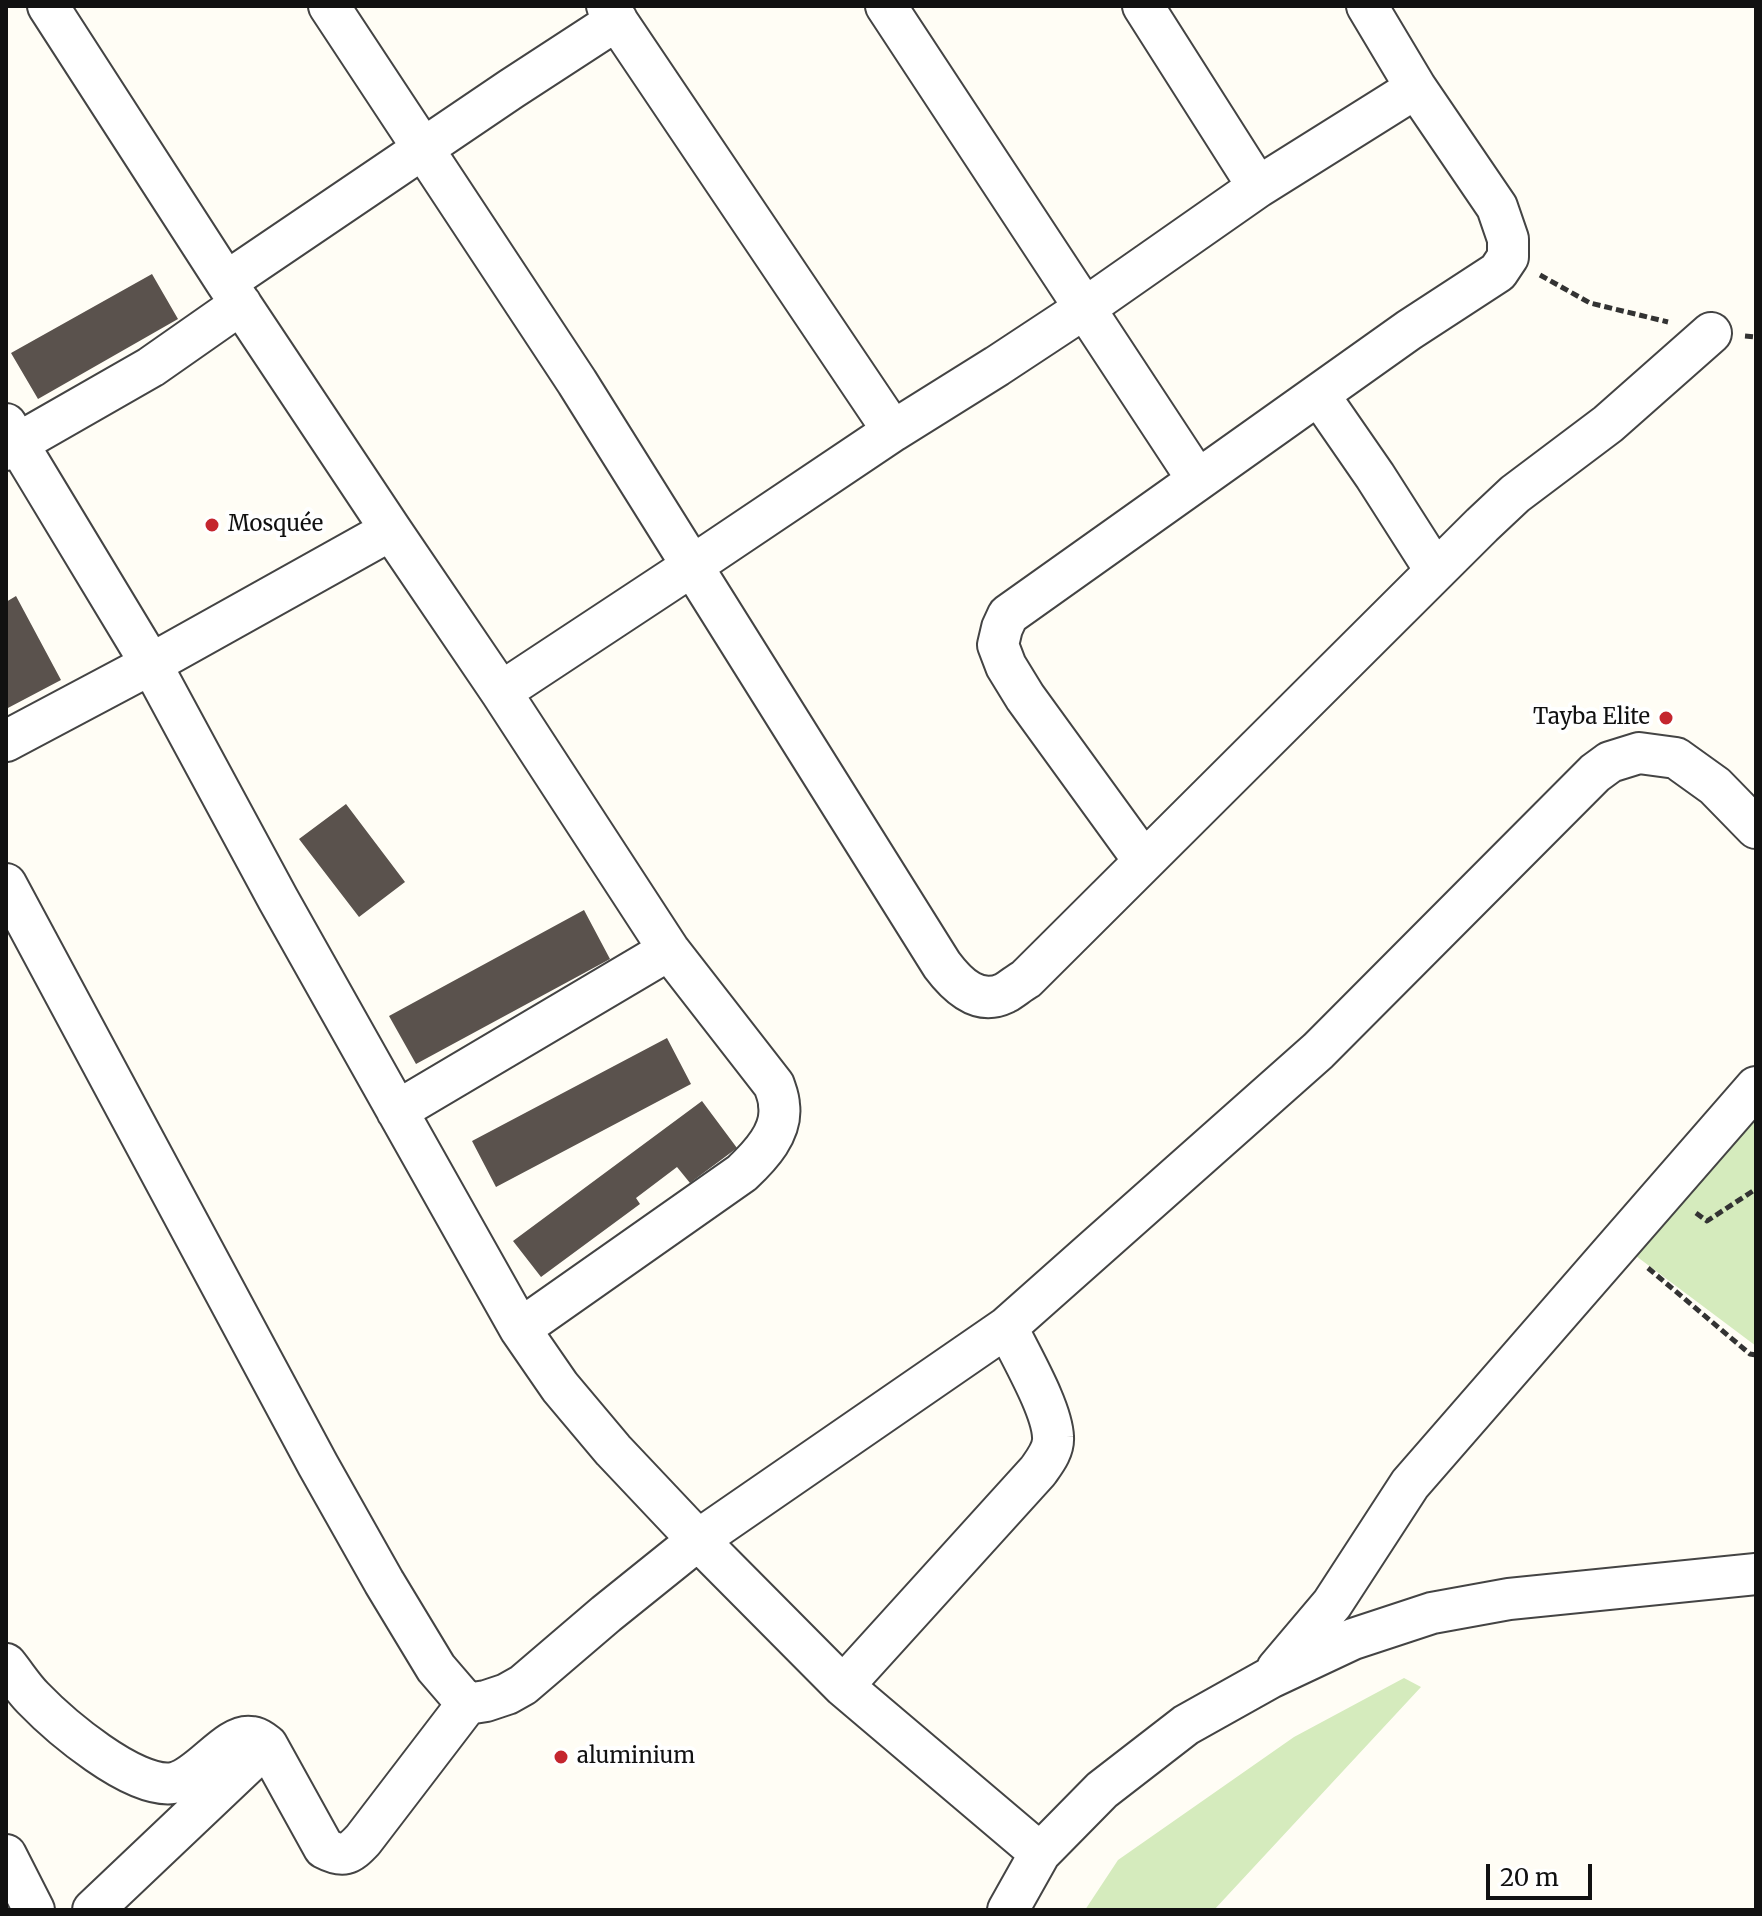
<!DOCTYPE html>
<html>
<head>
<meta charset="utf-8">
<style>
	body { margin:0 }
	#map { position:relative; width:1762px; height:1916px; overflow:hidden; background:#fffdf5; font-family:Merriweather,serif }
	canvas { display:block }
	.frame { position:absolute; inset:0; border:8px solid #111; pointer-events:none }
	.scale { position:absolute; left:1486px; top:1864px; width:106px; height:36px; box-sizing:border-box; border:4px solid #111; border-top:0; padding-left:10px; font-size:24px; line-height:28px; white-space:nowrap; color:#111; -webkit-text-stroke:6px #fff; paint-order:stroke }
</style>
</head>
<body>
<div id="map">
<canvas width="1762" height="1916"></canvas>
<div class="frame"></div>
<div class="scale">20 m</div>
</div>
<script>
const ctx = document.querySelector('canvas').getContext('2d');
ctx.lineJoin = 'round';
function fill(path, color) { ctx.fillStyle = color; ctx.fill(path, 'evenodd'); }
function strokePath(path, color, width, dash) { ctx.strokeStyle = color; ctx.lineWidth = width; ctx.lineCap = dash ? 'butt' : 'round'; ctx.setLineDash(dash || []); ctx.stroke(path); }
function label(font, color, halo, rows, align = 'center') {
  ctx.font = font + ' Merriweather,serif'; ctx.lineWidth = 8; ctx.setLineDash([]); ctx.textBaseline = 'middle'; ctx.strokeStyle = halo; ctx.fillStyle = color; for (const [text, x, y, turn = 0] of rows) {
    ctx.save(); ctx.translate(x, y); ctx.rotate((+turn || 0) * Math.PI / 180); ctx.textAlign = isNaN(turn) ? turn : align; if (halo) ctx.strokeText(text, 0, 0); ctx.fillText(text, 0, 0); ctx.restore();
  }
}
fill(new Path2D(`
	M1756,1092V1346L1620,1244Z
	M1404,1678L1421,1687L1214,1910H1085L1118,1860L1294,1737Z`), '#d5ebbd');
fill(new Path2D(`
	M152,274L178,319L38,399L11,353Z
	M16,596L61,680L6,709V602Z
	M346,804L405,882L359,917L299,839Z
	M584,910L610,959L416,1064L389,1016Z
	M667,1038L691,1084L496,1187L472,1141Z
	M702,1101L737,1148L690,1183L677,1167L636,1198L640,1204L541,1277L513,1241Z`), '#5a524d');
const street = new Path2D(`
	M48,6L226,282L391,530L501,692L669,950L774,1085C776,1091 779,1098 779,1105C783,1132 760,1156 742,1173L520,1329
	M329,6L577,382L942,965C957,985 978,1006 1005,993C1012,989 1019,983 1026,979L1482,525L1515,494L1608,424L1711,333
	M607,6L893,431
	M886,6L1197,479
	M1143,6L1258,187
	M226,282L511,89L617,20
	M1319,395L1375,476L1435,570
	M6,424L151,664L278,899L520,1329L560,1387L613,1450L698,1540L843,1686L1040,1853
	M6,450L151,367L241,304
	M501,692L692,566L893,431L997,366L1085,308L1258,187L1416,88
	M6,741L151,664L391,530
	M1144,861L1025,697L1006,666L998,645L1002,628L1008,615L1409,330L1498,272L1508,257V239L1497,207L1416,88L1367,6
	M6,884L318,1465L384,1582L436,1668L467,1704
	M397,1111L669,950
	M6,1664C15,1675 23,1688 33,1698C59,1725 133,1789 173,1783C199,1779 228,1733 251,1737C257,1737 263,1742 267,1745L324,1848C343,1858 349,1855 363,1840L467,1704L486,1701L507,1694L523,1685L606,1614L698,1540L1007,1327L1318,1051L1595,773L1610,762L1639,753L1676,758L1715,786L1756,828
	M1277,1669L1332,1604L1410,1484L1756,1087
	M843,1686L1038,1471C1045,1461 1054,1450 1053,1437C1052,1408 1020,1355 1007,1327
	M6,1855L34,1910
	M93,1910L267,1745
	M1008,1910L1040,1853L1102,1790L1186,1725L1270,1678L1353,1639L1432,1613L1509,1599L1756,1574`);
strokePath(street, '#444', 44);
strokePath(new Path2D(`
	M1540,275L1590,303L1668,322
	M1745,336L1756,337
	M1696,1213L1707,1221L1756,1189
	M1648,1268L1750,1354L1756,1355`), '#333', 5, [8, 4]);
strokePath(street, '#fff', 40);
for (const [x, y, r, color] of [
	[212,525,8,"#c4262e"],
	[1666,718,8,"#c4262e"],
	[561,1757,8,"#c4262e"]
]) { const dot = new Path2D(); dot.arc(x, y, r, 0, 2 * Math.PI); ctx.fillStyle = color; ctx.fill(dot); strokePath(dot, '#fff', 3); }
label('22px', '#111', '#fff', [
	["Mosquée",228,525],
	["Tayba Elite",1650,718,"right"],
	["aluminium",577,1757]
], 'left');
</script>
</body>
</html>
